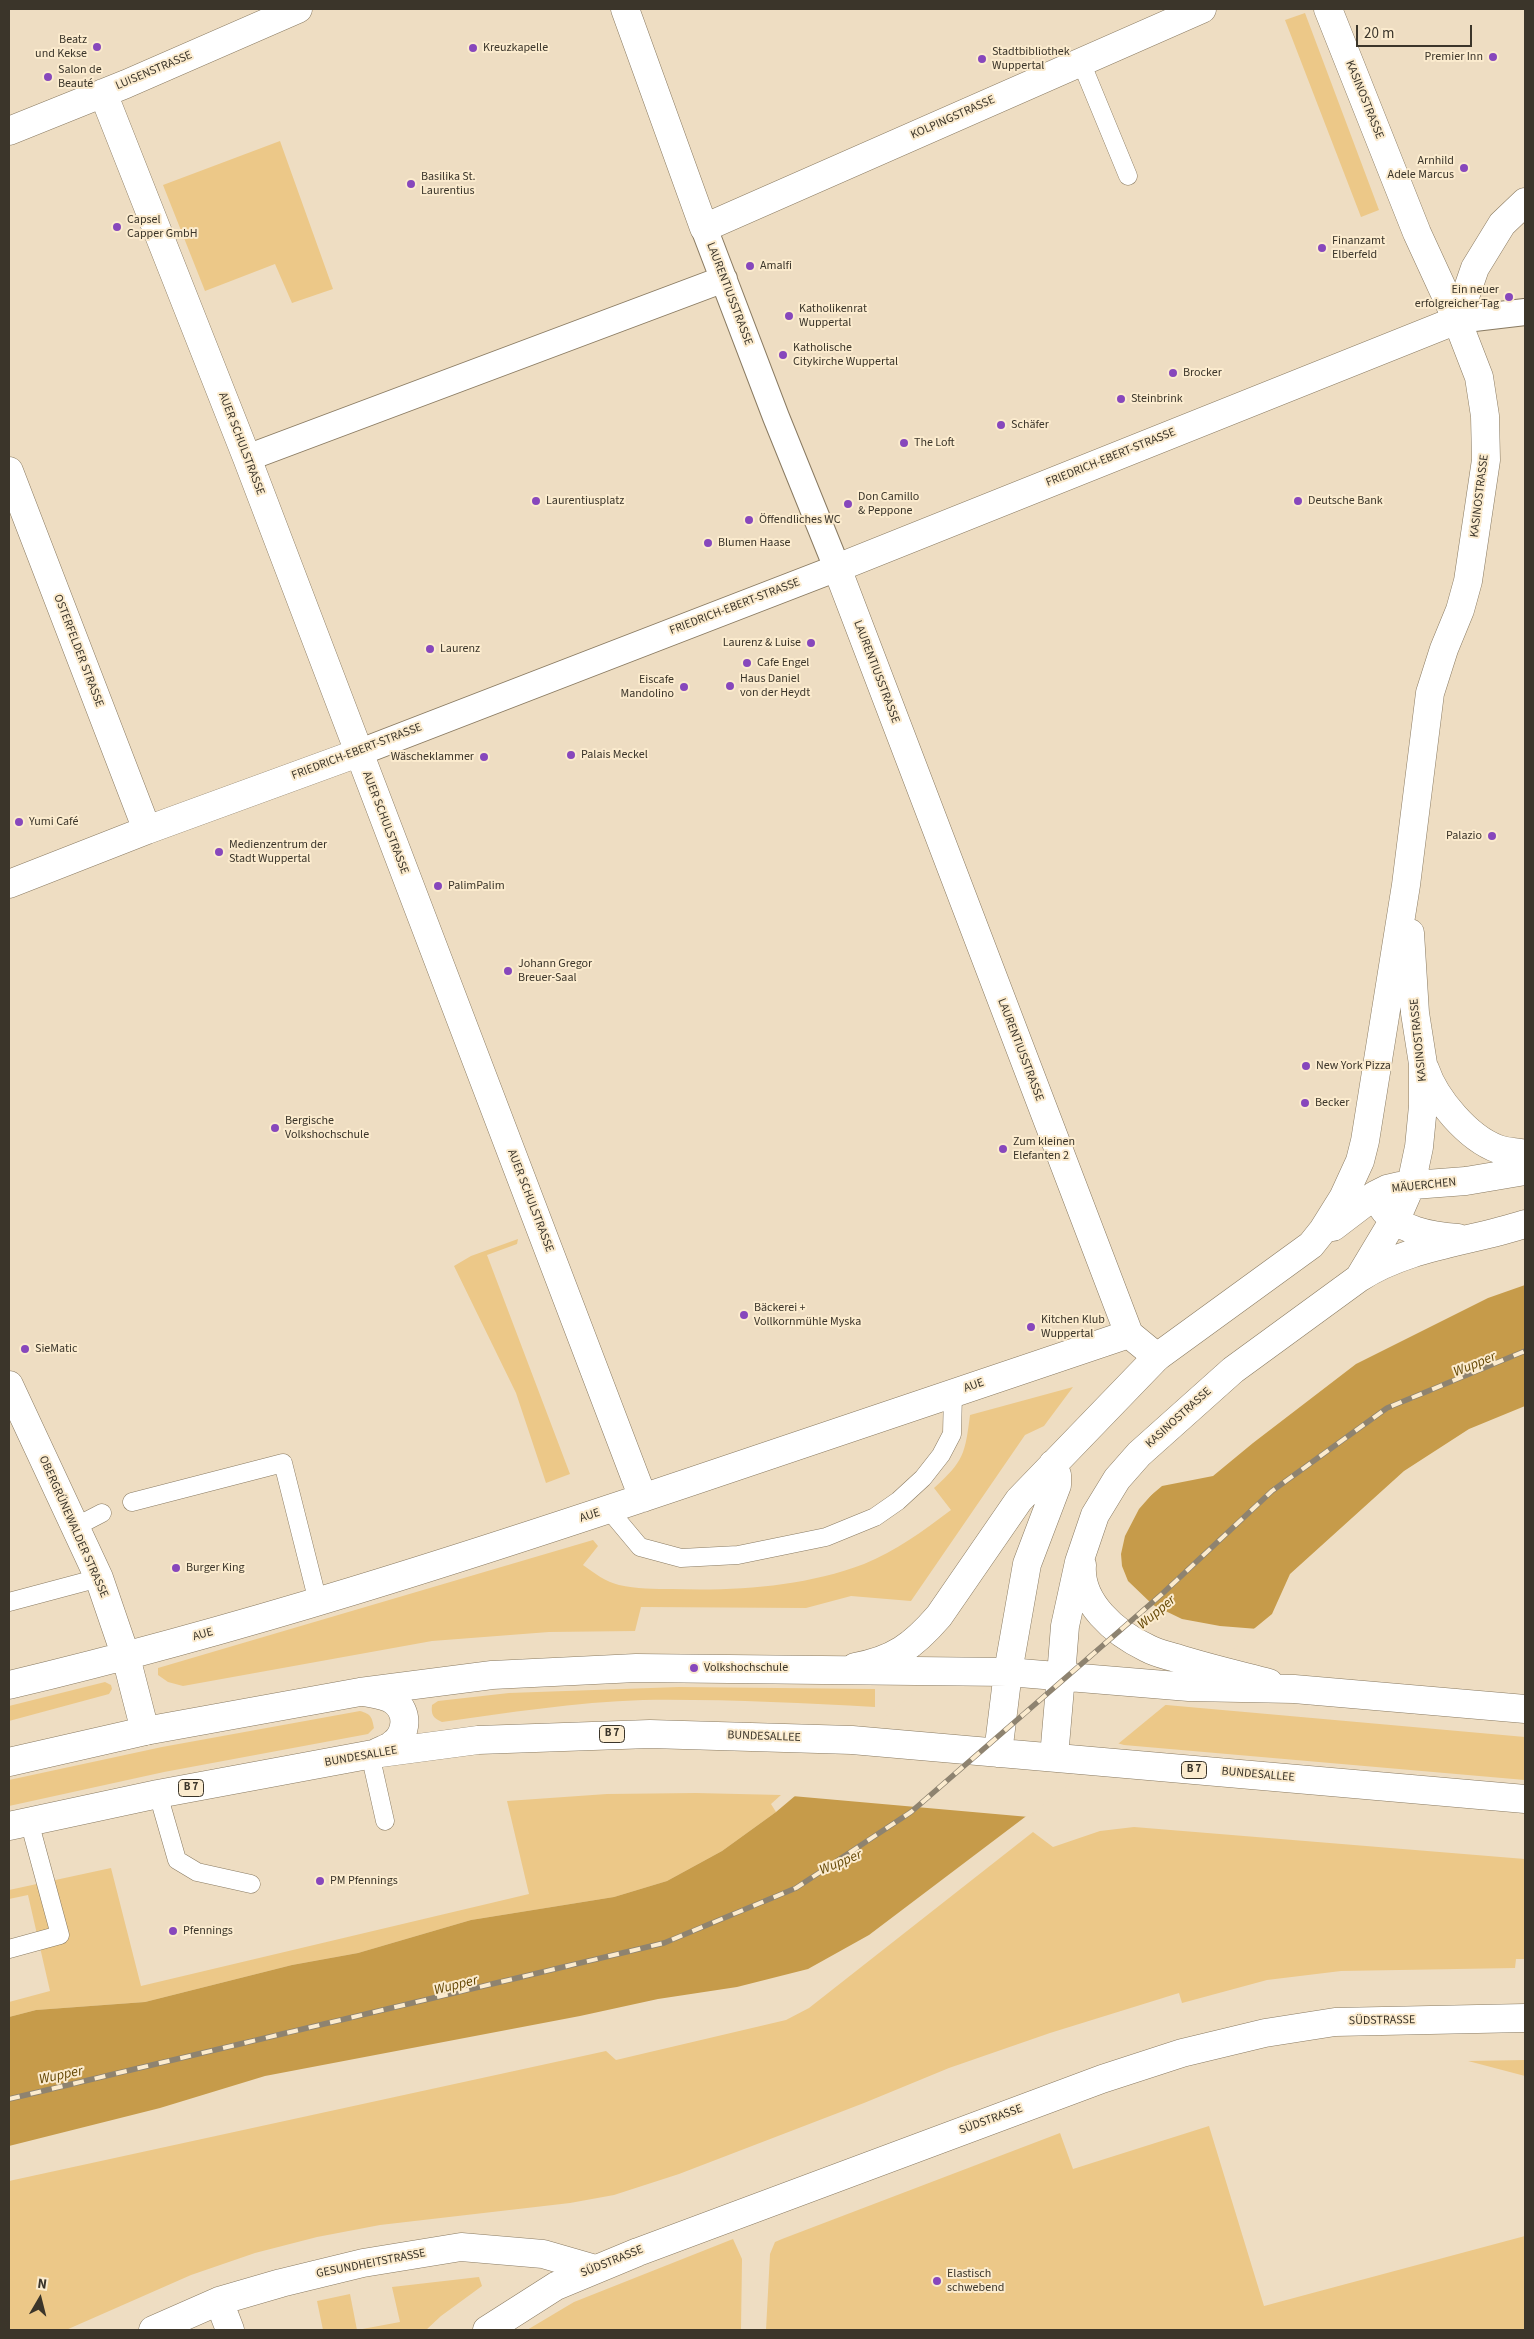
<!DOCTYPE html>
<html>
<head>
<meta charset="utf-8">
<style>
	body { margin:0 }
	#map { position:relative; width:1534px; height:2339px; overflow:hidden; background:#eeddc2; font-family:"Source Sans 3",sans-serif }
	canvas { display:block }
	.frame { position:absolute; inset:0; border:10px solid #3b352a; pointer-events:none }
	.north { position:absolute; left:15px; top:2274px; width:50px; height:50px; -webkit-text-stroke:4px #fbebce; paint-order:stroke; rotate:8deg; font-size:14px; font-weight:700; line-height:20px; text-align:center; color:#3b352a }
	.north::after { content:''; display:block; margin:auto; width:18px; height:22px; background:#3b352a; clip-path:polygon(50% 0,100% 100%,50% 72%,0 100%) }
	.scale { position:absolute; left:1356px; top:25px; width:116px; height:22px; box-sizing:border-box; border:2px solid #3b352a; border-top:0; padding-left:6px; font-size:15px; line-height:18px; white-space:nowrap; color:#3b352a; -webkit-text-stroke:4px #fbebce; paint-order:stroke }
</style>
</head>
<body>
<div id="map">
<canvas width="1534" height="2339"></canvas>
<div class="frame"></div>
<div class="north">N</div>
<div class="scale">20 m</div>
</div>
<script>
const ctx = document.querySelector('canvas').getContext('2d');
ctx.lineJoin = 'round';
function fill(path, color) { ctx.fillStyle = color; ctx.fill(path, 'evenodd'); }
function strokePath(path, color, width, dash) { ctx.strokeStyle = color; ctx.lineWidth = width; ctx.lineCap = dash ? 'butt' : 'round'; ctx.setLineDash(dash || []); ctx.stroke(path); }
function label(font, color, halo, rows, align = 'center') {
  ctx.font = font + ' "Source Sans 3",sans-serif'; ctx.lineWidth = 4; ctx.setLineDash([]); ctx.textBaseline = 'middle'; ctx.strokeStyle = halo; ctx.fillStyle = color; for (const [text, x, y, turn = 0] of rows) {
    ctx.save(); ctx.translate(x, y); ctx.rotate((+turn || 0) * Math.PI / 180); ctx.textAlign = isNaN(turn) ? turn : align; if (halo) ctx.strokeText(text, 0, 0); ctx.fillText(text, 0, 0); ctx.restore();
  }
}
fill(new Path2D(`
	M1305,13L1379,210L1361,217L1285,20Z
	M280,141L333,289L292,303L275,264L205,291L163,185Z
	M518,1239L517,1244L487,1255L570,1474L546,1483L516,1393L454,1266L471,1256Z
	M1073,1387L1044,1426L1025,1435L911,1601L851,1596L806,1608L641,1607L635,1631L549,1632L432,1641L183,1686L168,1682L158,1675V1668L593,1540L598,1546L583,1565C594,1573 606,1582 619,1585C636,1589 655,1589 672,1589C737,1591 803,1587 864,1564C896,1551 923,1531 951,1510L934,1488C964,1461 965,1454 970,1415Z
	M105,1682L111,1685L112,1689L109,1694L9,1721V1706Z
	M679,1687L875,1689V1707C798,1703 720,1699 643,1700C575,1702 508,1713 442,1722C433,1718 431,1715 432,1705L438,1701L509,1693Z
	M1088,1698L1525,1737V1780L1124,1745L1110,1741Z
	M360,1711C371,1714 372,1717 374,1728L368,1734L164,1772L9,1806V1780L162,1747Z
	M696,1793L781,1795L771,1804L776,1812L722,1851L667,1881L614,1897L471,1920L358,1953L292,1965L145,2002L36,2010L9,2017V2002L50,1991L28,1895L9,1899V1890L111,1868L141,1986L529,1894L507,1801L607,1794Z
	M1134,1827L1525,1859V1959H1516L1515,1968L1341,1971L1267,1980L1182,2003L1179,1993L1050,2033L949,2068L864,2103L679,2174L614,2195L570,2203L380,2225L317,2237L255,2253L191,2275L66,2330H9V2181L606,2051L616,2060L786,2020L809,2008L1033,1832L1053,1847L1100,1831Z
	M1525,2060V2076L1468,2061Z
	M1209,2126L1264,2306L1525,2236V2330H766L770,2254L775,2242L782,2239L1060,2133L1073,2169Z
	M733,2239L742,2259L741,2330H527L574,2302Z
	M479,2277L482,2286L441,2316L426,2330H323L317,2301L350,2294L357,2330L400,2322L392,2287Z`), '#ecc888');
fill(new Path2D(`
	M1525,1285V1406L1469,1429L1404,1471L1290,1574L1272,1614L1029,1814L869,1935L808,1969L737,1987L658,1999L580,2016L265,2076L160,2108L9,2146V2017L36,2010L145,2002L292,1965L358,1953L471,1920L614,1897L667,1881L722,1851L776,1812L1162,1486L1213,1476L1253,1443L1356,1364L1488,1298Z`), '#c69b4a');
fill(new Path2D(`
	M1161,1484L1139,1509L1125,1536L1121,1554L1122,1566L1128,1581L1153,1605L1182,1619L1220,1626L1258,1629L1029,1817L792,1796Z`), '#eeddc2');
const service = new Path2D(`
	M1081,62L1128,176
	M132,1502L283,1463L318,1602
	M609,1510L640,1547L681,1558L738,1555L826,1537L875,1517L898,1501L923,1478L941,1455L952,1434L953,1393
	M75,1527L102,1513
	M9,1602L99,1578
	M370,1754L385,1821
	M158,1794L177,1860L197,1872L251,1884
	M9,1949L60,1935L29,1821`);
const pedestrian = new Path2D(`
	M1457,320L1525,312
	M247,458L724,279
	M358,753L837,568L776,417L704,228`);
const minor = new Path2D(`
	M625,9L704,228L1202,9
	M103,93L247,458L643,1498
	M9,131L126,84L298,9
	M9,471L147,830
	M9,884L147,830L358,753
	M1157,1357L1129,1334L837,568L1457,320L1417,233L1328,9
	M9,1385L99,1578L126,1657L145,1731
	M9,1685C241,1630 467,1557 693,1481C838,1432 984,1383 1129,1334
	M219,2301L230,2330
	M153,2330L219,2301L281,2283L363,2263L461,2247L543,2254L595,2269`);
const tertiary = new Path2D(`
	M1425,1069C1435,1099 1468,1138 1498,1149C1506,1152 1517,1152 1525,1154
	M1382,1207C1398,1231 1432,1236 1458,1238
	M1333,1227L1375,1195L1387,1189L1400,1186L1466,1181L1525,1171
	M1359,1278C1408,1246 1470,1242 1525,1224
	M1082,1565C1079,1602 1115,1633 1147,1648C1156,1653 1166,1655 1176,1658C1207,1668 1238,1675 1269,1683
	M855,1667C894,1660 913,1646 939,1616L1019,1500L1157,1357L1311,1245L1323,1230L1343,1198L1360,1161L1365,1141L1406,885L1430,693L1444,649L1460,610L1468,581L1486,460L1485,416L1479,377L1457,320L1475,268L1502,224L1525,202
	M1008,1672L1027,1564L1057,1485V1475L1053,1464
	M1061,1676L1065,1626L1079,1562L1095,1515L1117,1479L1139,1454L1233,1370L1359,1278L1401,1208L1411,1185L1419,1147L1423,1106V1064L1415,1013L1410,933
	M487,2330L556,2286L638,2252L1102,2079L1182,2053L1265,2033L1335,2022L1525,2018`);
const primary = new Path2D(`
	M364,1692C373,1694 386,1695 394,1701C409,1712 407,1734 393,1744C389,1748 381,1750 376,1753
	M998,1753L1008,1672
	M1054,1757L1061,1676
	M9,1762L145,1731L360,1692L492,1675L636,1668L1008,1672L1189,1687L1294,1689L1525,1709
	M9,1826L158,1794L373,1754L478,1740L650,1734L852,1740L1525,1799`);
strokePath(service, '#897a61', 19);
strokePath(pedestrian, '#897a61', 28);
strokePath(minor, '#897a61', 29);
strokePath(tertiary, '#897a61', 29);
strokePath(primary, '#897a61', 29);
strokePath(service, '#fff', 18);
strokePath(pedestrian, '#fff', 26);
strokePath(minor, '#fff', 28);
strokePath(tertiary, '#fff', 28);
strokePath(primary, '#fff', 28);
const rail = new Path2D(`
	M9,2099L664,1943L796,1888L911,1812L1162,1594L1272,1491L1387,1408L1525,1351`);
strokePath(rail, '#8e8370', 5.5);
strokePath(rail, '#fbebce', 4, [11]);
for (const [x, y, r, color] of [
	[97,47,5,"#8747bc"],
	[473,48,5,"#8747bc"],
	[1493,57,5,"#8747bc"],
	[982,59,5,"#8747bc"],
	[48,77,5,"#8747bc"],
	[1464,168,5,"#8747bc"],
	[411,184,5,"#8747bc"],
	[117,227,5,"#8747bc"],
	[1322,248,5,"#8747bc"],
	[750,266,5,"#8747bc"],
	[1509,297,5,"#8747bc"],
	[789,316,5,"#8747bc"],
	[783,355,5,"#8747bc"],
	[1173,373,5,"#8747bc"],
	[1121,399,5,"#8747bc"],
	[1001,425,5,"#8747bc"],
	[904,443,5,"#8747bc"],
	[536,501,5,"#8747bc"],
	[1298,501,5,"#8747bc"],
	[848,504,5,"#8747bc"],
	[749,520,5,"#8747bc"],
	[708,543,5,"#8747bc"],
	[811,643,5,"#8747bc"],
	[430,649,5,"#8747bc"],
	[747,663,5,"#8747bc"],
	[730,686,5,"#8747bc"],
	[684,687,5,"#8747bc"],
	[571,755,5,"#8747bc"],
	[484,757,5,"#8747bc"],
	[19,822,5,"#8747bc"],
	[1492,836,5,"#8747bc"],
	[219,852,5,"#8747bc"],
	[438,886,5,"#8747bc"],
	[508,971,5,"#8747bc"],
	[1306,1066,5,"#8747bc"],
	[1305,1103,5,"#8747bc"],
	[275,1128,5,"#8747bc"],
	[1003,1149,5,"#8747bc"],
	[744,1315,5,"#8747bc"],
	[1031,1327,5,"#8747bc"],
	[25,1349,5,"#8747bc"],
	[176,1568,5,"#8747bc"],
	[694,1668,5,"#8747bc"],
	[320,1881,5,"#8747bc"],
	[173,1931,5,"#8747bc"],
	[937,2281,5,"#8747bc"]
]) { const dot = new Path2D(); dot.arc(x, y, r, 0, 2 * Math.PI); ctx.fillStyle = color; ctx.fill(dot); strokePath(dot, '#fbebce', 2); }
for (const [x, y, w] of [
	[612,1734,25],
	[1194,1770,25],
	[191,1788,25]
]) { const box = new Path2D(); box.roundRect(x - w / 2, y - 8.5, w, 17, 4); ctx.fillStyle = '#fbebce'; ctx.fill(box); strokePath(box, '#3b352a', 1); }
label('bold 11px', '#3b352a', null, [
	["B 7",612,1734],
	["B 7",1194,1770],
	["B 7",191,1788]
]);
label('12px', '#3b352a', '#fbebce', [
	["Beatz",87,40,"right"],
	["und Kekse",87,54,"right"],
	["Kreuzkapelle",483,48],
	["Stadtbibliothek",992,52],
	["Wuppertal",992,66],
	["Premier Inn",1483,57,"right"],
	["Salon de",58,70],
	["Beauté",58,84],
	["Arnhild",1454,161,"right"],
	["Adele Marcus",1454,175,"right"],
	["Basilika St.",421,177],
	["Laurentius",421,191],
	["Capsel",127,220],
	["Capper GmbH",127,234],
	["Finanzamt",1332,241],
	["Elberfeld",1332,255],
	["Amalfi",760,266],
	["Ein neuer",1499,290,"right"],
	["erfolgreicher Tag",1499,304,"right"],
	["Katholikenrat",799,309],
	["Wuppertal",799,323],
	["Katholische",793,348],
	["Citykirche Wuppertal",793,362],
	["Brocker",1183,373],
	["Steinbrink",1131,399],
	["Schäfer",1011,425],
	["The Loft",914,443],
	["Don Camillo",858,497],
	["& Peppone",858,511],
	["Laurentiusplatz",546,501],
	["Deutsche Bank",1308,501],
	["Öffendliches WC",759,520],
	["Blumen Haase",718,543],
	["Laurenz & Luise",801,643,"right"],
	["Laurenz",440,649],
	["Cafe Engel",757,663],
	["Haus Daniel",740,679],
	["von der Heydt",740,693],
	["Eiscafe",674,680,"right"],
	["Mandolino",674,694,"right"],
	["Palais Meckel",581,755],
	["Wäscheklammer",474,757,"right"],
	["Yumi Café",29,822],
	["Palazio",1482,836,"right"],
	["Medienzentrum der",229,845],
	["Stadt Wuppertal",229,859],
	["PalimPalim",448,886],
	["Johann Gregor",518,964],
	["Breuer-Saal",518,978],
	["New York Pizza",1316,1066],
	["Becker",1315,1103],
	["Bergische",285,1121],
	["Volkshochschule",285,1135],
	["Zum kleinen",1013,1142],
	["Elefanten 2",1013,1156],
	["Bäckerei +",754,1308],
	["Vollkornmühle Myska",754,1322],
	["Kitchen Klub",1041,1320],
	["Wuppertal",1041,1334],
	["SieMatic",35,1349],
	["Burger King",186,1568],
	["Volkshochschule",704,1668],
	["PM Pfennings",330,1881],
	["Pfennings",183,1931],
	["Elastisch",947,2274],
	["schwebend",947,2288]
], 'left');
label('12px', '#3b352a', '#fbebce', [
	["LUISENSTRASSE",154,71,-23],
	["KASINOSTRASSE",1364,100,68],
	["KOLPINGSTRASSE",953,118,-24],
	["LAURENTIUSSTRASSE",729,294,69],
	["AUER SCHULSTRASSE",241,444,69],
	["FRIEDRICH-EBERT-STRASSE",1111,458,-22],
	["KASINOSTRASSE",1480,496,-83],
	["FRIEDRICH-EBERT-STRASSE",735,607,-21],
	["OSTERFELDER STRASSE",78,651,69],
	["LAURENTIUSSTRASSE",876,672,69],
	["FRIEDRICH-EBERT-STRASSE",357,752,-21],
	["AUER SCHULSTRASSE",385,823,69],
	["KASINOSTRASSE",1419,1040,-96],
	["LAURENTIUSSTRASSE",1020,1050,69],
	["MÄUERCHEN",1424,1186,-6],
	["AUER SCHULSTRASSE",530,1201,69],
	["AUE",974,1386,-19],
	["KASINOSTRASSE",1179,1418,-42],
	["AUE",590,1516,-18],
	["OBERGRÜNEWALDER STRASSE",73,1527,66],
	["AUE",203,1635,-16],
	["BUNDESALLEE",764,1737,2],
	["BUNDESALLEE",361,1757,-10],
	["BUNDESALLEE",1258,1775,5],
	["SÜDSTRASSE",1382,2021,-1],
	["SÜDSTRASSE",991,2120,-20],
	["SÜDSTRASSE",612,2262,-22],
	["GESUNDHEITSTRASSE",371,2264,-11]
]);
label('italic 14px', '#644704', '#fbebce', [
	["Wupper",1475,1365,-22],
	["Wupper",1157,1613,-40],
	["Wupper",841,1863,-22],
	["Wupper",456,1986,-14],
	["Wupper",61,2076,-12]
]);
</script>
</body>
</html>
